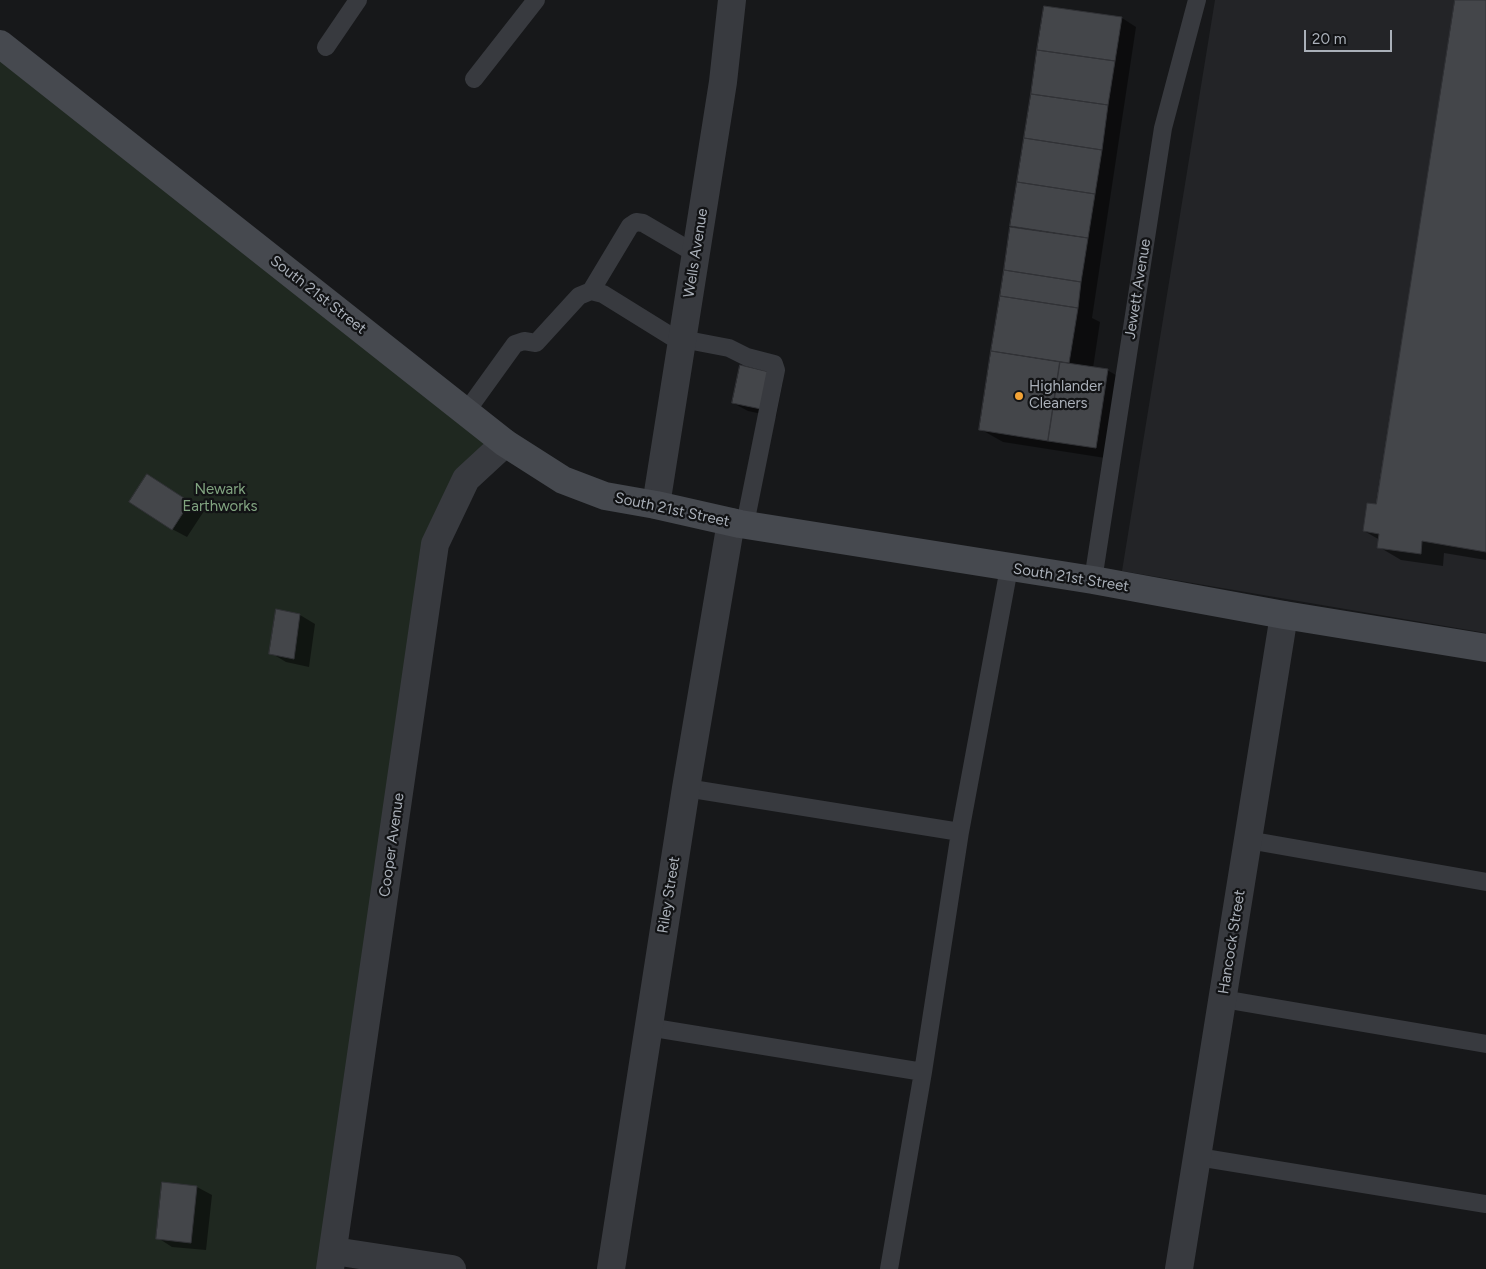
<!DOCTYPE html>
<html>
<head>
<meta charset="utf-8">
<style>
	body { margin:0 }
	#map { position:relative; width:1486px; height:1269px; overflow:hidden; background:#17181a; font-family:Figtree,sans-serif }
	canvas { display:block }
	.scale { position:absolute; left:1304px; top:30px; width:88px; height:22px; box-sizing:border-box; border:2px solid #aab0b9; border-top:0; padding-left:6px; font-size:15px; line-height:18px; white-space:nowrap; color:#aab0b9; -webkit-text-stroke:4px #121315; paint-order:stroke }
</style>
</head>
<body>
<div id="map">
<canvas width="1486" height="1269"></canvas>
<div class="scale">20 m</div>
</div>
<script>
const ctx = document.querySelector('canvas').getContext('2d');
ctx.lineJoin = 'round';
function fill(path, color) { ctx.fillStyle = color; ctx.fill(path, 'evenodd'); }
function strokePath(path, color, width, dash) { ctx.strokeStyle = color; ctx.lineWidth = width; ctx.lineCap = dash ? 'butt' : 'round'; ctx.setLineDash(dash || []); ctx.stroke(path); }
function label(font, color, halo, rows, align = 'center') {
  ctx.font = font + ' Figtree,sans-serif'; ctx.lineWidth = 4.5; ctx.setLineDash([]); ctx.textBaseline = 'middle'; ctx.strokeStyle = halo; ctx.fillStyle = color; for (const [text, x, y, turn = 0] of rows) {
    ctx.save(); ctx.translate(x, y); ctx.rotate((+turn || 0) * Math.PI / 180); ctx.textAlign = isNaN(turn) ? turn : align; if (halo) ctx.strokeText(text, 0, 0); ctx.fillText(text, 0, 0); ctx.restore();
  }
}
fill(new Path2D(`
	M1215,0H1486V633L1122,571Z`), '#232427');
fill(new Path2D(`
	M0,46L505,443L453,509L330,1269H0Z`), '#1f2820');
fill(new Path2D(`
	M1456,0H1486V560L1444,553L1443,566L1401,560L1379,547L1380,540L1364,531L1377,506Z
	M1045,7L1122,18L1136,27L1092,318L1100,322L1093,368L1107,370L1130,383L1118,460L1003,442L980,429Z
	M768,373L783,381L776,417L748,411L733,403Z
	M162,484L204,511L187,537L172,529Z
	M277,610L300,615L315,624L309,667L286,662L271,653Z
	M163,1183L197,1187L212,1195L206,1250L172,1247L158,1238Z`), '#0007');
const building = new Path2D(`
	M1455,0H1486V552L1422,541L1421,554L1377,548L1379,534L1363,531L1367,503L1376,504Z
	M1044,6L1122,17L1115,61L1037,50Z
	M1037,50L1115,61L1108,105L1031,94Z
	M1031,94L1108,105L1102,150L1024,138Z
	M1024,138L1102,150L1095,194L1017,182Z
	M1017,182L1095,194L1088,238L1010,226Z
	M1010,227L1088,238L1081,282L1004,270Z
	M1004,270L1081,282L1078,308L1000,296Z
	M1000,296L1078,308L1069,363L991,351Z
	M991,351L1060,362L1048,441L979,430Z
	M1060,362L1108,369L1096,448L1048,441Z
	M740,365L769,372L761,409L732,403Z
	M147,474L190,502L172,530L129,502Z
	M276,609L300,614L294,659L269,654Z
	M162,1182L197,1186L191,1243L156,1239Z`);
fill(building, '#44464a');
strokePath(building, '#313236', 1);
strokePath(new Path2D(`
	M326,47L358,0
	M474,79L536,0
	M591,291L630,226L636,222L643,223L696,254
	M682,339L729,348L747,357L774,364L776,370L745,524
	M466,412L515,344L524,341L536,343L579,296L591,291L603,294L682,343
	M1093,580L1163,128L1197,0
	M686,788L960,832
	M1248,840L1486,882
	M1223,999L1486,1044
	M648,1027L923,1072
	M1198,1157L1486,1204
	M889,1269L923,1072L960,832L1009,568`), '#383a3f', 18);
strokePath(new Path2D(`
	M656,505L723,82L732,0
	M334,1251L452,1269
	M330,1269L435,544L466,479L505,443
	M611,1269L686,788L731,522
	M1179,1269L1284,615`), '#383a3f', 28);
strokePath(new Path2D(`
	M0,44L505,443L563,480L605,496L656,505L740,524L1093,580L1284,615L1486,648`), '#46494f', 28);
for (const [x, y, r, color] of [
	[1019,396,5,"#f3a336"]
]) { const dot = new Path2D(); dot.arc(x, y, r, 0, 2 * Math.PI); ctx.fillStyle = color; ctx.fill(dot); strokePath(dot, '#121315', 2); }
label('15px', '#aab0b9', '#121315', [
	["Wells Avenue",696,253,-81],
	["Jewett Avenue",1138,289,-81],
	["South 21st Street",318,295,38],
	["South 21st Street",672,510,12],
	["South 21st Street",1071,578,9],
	["Cooper Avenue",392,845,-82],
	["Riley Street",669,895,-81],
	["Hancock Street",1232,942,-81]
]);
label('15px', '#aab0b9', '#121315', [
	["Highlander",1029,387],
	["Cleaners",1029,404]
], 'left');
label('15px', '#81a480', '#121315', [
	["Newark",220,490],
	["Earthworks",220,507]
]);
</script>
</body>
</html>
